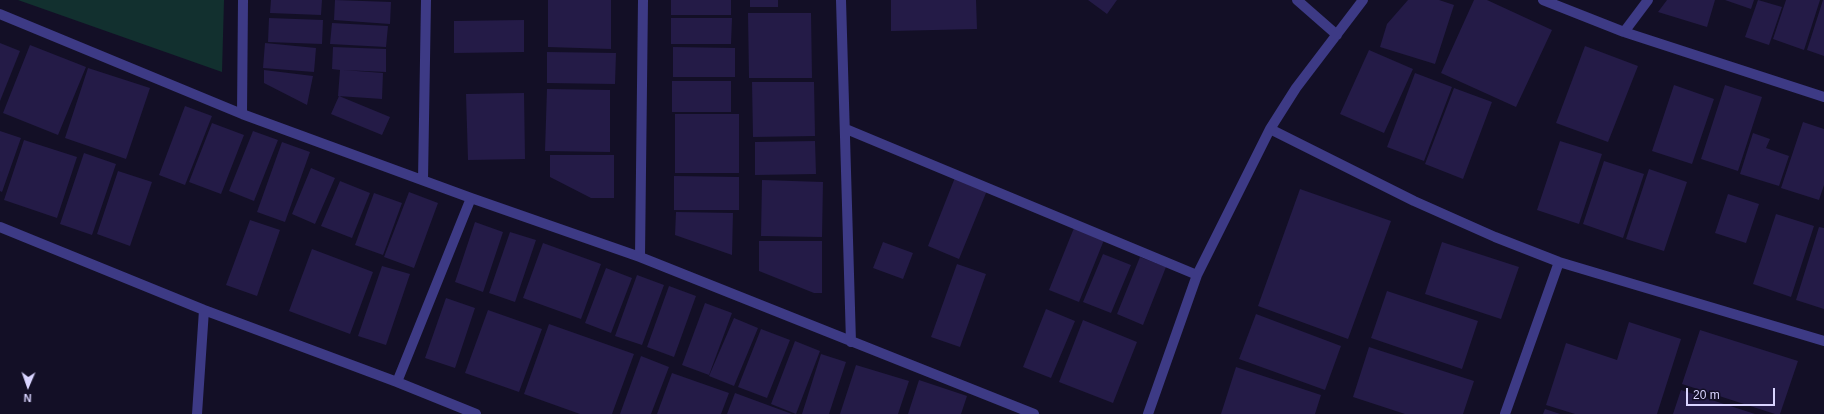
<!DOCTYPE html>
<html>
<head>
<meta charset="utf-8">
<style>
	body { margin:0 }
	#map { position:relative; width:1824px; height:414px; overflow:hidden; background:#130f26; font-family:Helvetica,sans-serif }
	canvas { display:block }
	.north { position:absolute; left:8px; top:366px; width:40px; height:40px; -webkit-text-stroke:3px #130f26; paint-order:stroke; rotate:182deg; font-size:11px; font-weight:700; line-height:16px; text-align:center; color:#d9d4ff }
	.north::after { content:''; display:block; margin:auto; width:14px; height:18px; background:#d9d4ff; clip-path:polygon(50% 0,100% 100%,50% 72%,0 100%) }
	.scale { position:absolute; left:1686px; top:388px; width:89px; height:18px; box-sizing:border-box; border:2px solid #d9d4ff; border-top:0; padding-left:5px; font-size:12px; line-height:14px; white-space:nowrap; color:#d9d4ff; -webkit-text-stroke:3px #130f26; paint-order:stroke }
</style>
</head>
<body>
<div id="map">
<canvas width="1824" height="414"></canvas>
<div class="north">N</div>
<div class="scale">20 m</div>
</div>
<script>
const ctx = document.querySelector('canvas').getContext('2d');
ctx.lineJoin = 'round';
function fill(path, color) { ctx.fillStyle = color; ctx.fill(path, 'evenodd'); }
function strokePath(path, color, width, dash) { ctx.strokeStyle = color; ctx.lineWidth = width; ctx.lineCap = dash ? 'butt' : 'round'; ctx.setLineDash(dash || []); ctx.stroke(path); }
fill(new Path2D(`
	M18,0H224L222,72Z`), '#12302f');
fill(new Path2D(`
	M271,0H322L321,15L270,13Z
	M335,0L391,2L390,24L334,20Z
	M548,0H611V49L548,47Z
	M671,0H731V15H671Z
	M750,0H778V7H750Z
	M891,0H976L977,29L891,31Z
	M1088,0H1117L1107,14Z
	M1408,0H1439L1454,5L1435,64L1380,47L1387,24Z
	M1474,0H1487L1552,30L1516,107L1441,73Z
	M1667,0H1715L1707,27L1658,12Z
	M1725,0H1754L1751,9Z
	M1758,0L1782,7L1769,45L1745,37Z
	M1786,0H1820L1804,50L1773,39Z
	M1823,0H1824V56L1807,50Z
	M748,13H811L812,78H749Z
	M269,18L323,20L322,44L268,42Z
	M671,18H732L731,44H671Z
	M524,20V52L454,53V21Z
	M332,23L388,26L386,47L330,44Z
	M0,43L20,51L0,101Z
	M265,43L316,48L314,72L263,68Z
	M30,45L86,67L58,135L3,113Z
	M1585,46L1638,66L1608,142L1556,123Z
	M333,47L386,49V72L343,70L383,73L382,99L338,96L340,70L332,69Z
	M673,47L735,48V77H673Z
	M1369,50L1413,69L1384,133L1340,114Z
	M547,52L616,53L615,84L547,83Z
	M88,68L150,88L126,159L65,138Z
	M264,70L313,76L307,105L264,83Z
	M1415,73L1452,87L1424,161L1387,147Z
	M672,81H731V112H672Z
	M752,82H814L815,136L753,137Z
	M1674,85L1714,99L1692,164L1652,151Z
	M1725,85L1762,97L1738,171L1701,159Z
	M1454,88L1492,102L1463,179L1425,164Z
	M547,89L610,90V152L545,151Z
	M524,93L525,159L468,160L466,94Z
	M339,96L390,117L382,135L331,114Z
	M185,106L212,116L185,185L159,175Z
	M675,114H739V173H675Z
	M1803,122L1824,129V185L1819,200L1781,188Z
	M212,123L244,135L221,194L189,182Z
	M0,131L21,138L2,192L0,191Z
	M253,131L278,140L254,201L229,191Z
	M1753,133L1770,139L1766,148L1789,156L1779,186L1740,174Z
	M24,140L77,157L57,218L4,200Z
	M815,141L816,174L755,175V142Z
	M1560,141L1602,154L1579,224L1537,210Z
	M282,142L310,152L285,222L257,212Z
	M84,153L116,164L92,235L60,224Z
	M550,155H614V198H591L550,177Z
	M1604,161L1644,174L1623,238L1583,224Z
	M311,168L335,178L315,224L292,214Z
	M1649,169L1687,182L1664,251L1626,239Z
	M118,171L152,182L130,246L97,234Z
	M956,175L988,188L959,259L928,246Z
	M674,176L739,177V210H674Z
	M762,180L823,182L822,237L761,236Z
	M340,181L370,193L352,238L321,226Z
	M1300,189L1391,221L1348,339L1258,306Z
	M409,192L438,203L414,268L384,257Z
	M374,193L402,203L383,255L355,245Z
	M1728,194L1759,204L1746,243L1715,233Z
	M676,212L733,213L732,255L675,235Z
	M1776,214L1814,226L1791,297L1753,284Z
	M250,220L280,230L257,296L226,285Z
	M475,222L503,232L483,292L455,282Z
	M1819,227L1824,228V309L1796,300Z
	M1074,228L1104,240L1079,302L1049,290Z
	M510,232L536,240L515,302L489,293Z
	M759,241H822V293H814L759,271Z
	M883,242L913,253L903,279L873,268Z
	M1442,242L1519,267L1501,319L1425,294Z
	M543,243L601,264L581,319L523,298Z
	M312,249L373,272L350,334L289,311Z
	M1103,254L1131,265L1111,313L1083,302Z
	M1140,257L1166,267L1143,325L1117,314Z
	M957,264L986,274L960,347L931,337Z
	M382,266L410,274L386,345L358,336Z
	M606,268L632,278L611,333L585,323Z
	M637,275L664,285L642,345L615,336Z
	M669,286L696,296L674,357L647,347Z
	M1387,291L1478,321L1462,369L1371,338Z
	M446,298L475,308L455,368L425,358Z
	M705,303L732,313L709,375L682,365Z
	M1046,309L1075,321L1051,378L1023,367Z
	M488,310L542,329L519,392L465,373Z
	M1256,314L1341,346L1325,390L1239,359Z
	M734,318L758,328L734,386L709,376Z
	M1083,320L1137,342L1113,403L1059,382Z
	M1629,322L1681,339L1657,414H1575L1546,405L1566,343L1617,360Z
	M549,324L634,354L612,414H580L524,394Z
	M761,329L790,340L767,398L738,387Z
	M1700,330L1798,361L1780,414H1775L1682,384Z
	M795,341L820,351L796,414L771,404Z
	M1369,347L1474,381L1463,414H1405L1353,397Z
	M821,354L846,362L829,414H802Z
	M641,356L669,367L651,414H620Z
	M856,365L909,381L898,414H840Z
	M1236,367L1321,395L1315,414H1221Z
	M672,373L729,393L721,414H657Z
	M919,380L967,396L961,414H908Z
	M1681,390L1755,414H1673Z
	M735,393L792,414H727Z
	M1545,409L1560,414H1543Z`), '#241b47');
strokePath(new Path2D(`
	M841,0L851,342
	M1297,0L1337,35
	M1543,0L1624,32L1824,97
	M0,14L242,114L471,198L640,257L1034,414
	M1624,32L1648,0
	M242,114L243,0
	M846,129L1197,275
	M1270,129L1414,201L1495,237L1559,262L1824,341
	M423,180L426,0
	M0,227L204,310L397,382L476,414
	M640,257L643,0
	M397,382L471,198
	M197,414L204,310
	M1148,414L1197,275L1270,129L1296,88L1363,0
	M1505,414L1559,262`), '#3d3a85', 10);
</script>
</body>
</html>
